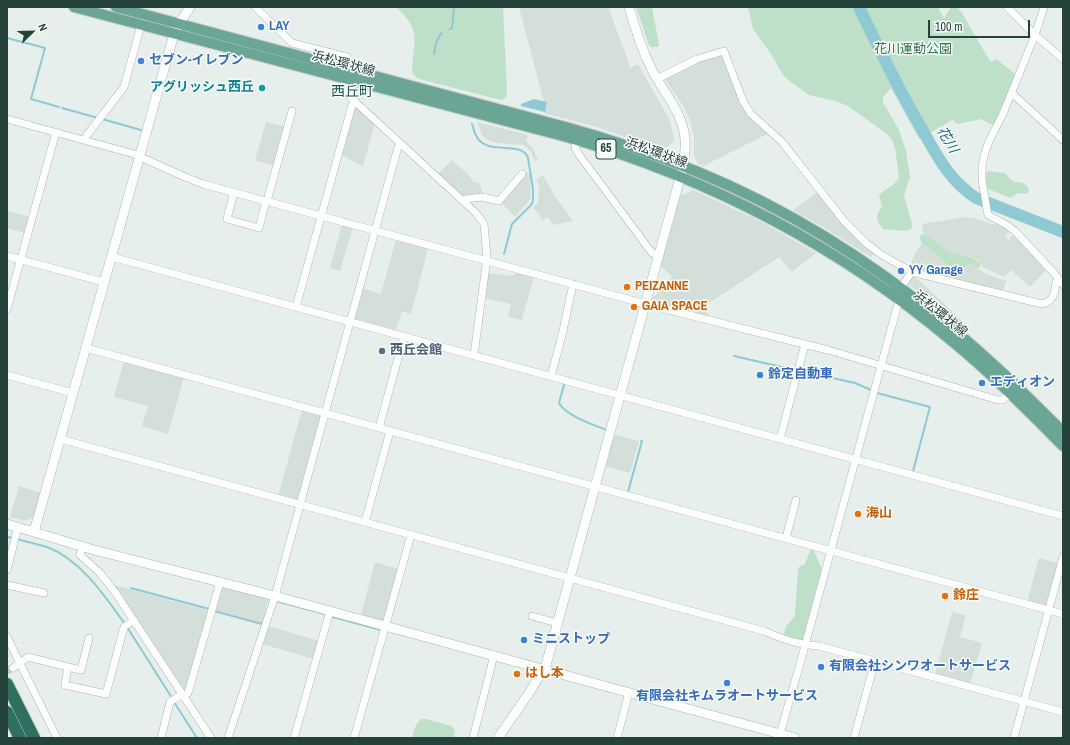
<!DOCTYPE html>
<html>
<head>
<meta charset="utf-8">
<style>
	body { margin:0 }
	#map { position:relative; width:1070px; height:745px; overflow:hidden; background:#e6efeb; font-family:"Archivo Narrow",sans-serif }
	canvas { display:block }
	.frame { position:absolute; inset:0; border:8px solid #24423a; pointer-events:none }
	.north { position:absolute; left:12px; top:12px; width:40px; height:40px; -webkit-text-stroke:3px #f7fbf9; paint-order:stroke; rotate:67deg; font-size:11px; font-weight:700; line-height:16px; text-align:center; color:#24423a }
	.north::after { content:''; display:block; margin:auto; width:14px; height:18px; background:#24423a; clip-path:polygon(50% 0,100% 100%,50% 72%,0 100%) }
	.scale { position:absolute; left:928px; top:20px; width:102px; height:18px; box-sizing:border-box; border:2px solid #24423a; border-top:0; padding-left:5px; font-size:12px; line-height:14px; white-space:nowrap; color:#24423a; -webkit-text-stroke:3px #f7fbf9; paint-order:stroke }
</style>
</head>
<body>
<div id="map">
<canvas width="1070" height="745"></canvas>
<div class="frame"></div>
<div class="north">N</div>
<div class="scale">100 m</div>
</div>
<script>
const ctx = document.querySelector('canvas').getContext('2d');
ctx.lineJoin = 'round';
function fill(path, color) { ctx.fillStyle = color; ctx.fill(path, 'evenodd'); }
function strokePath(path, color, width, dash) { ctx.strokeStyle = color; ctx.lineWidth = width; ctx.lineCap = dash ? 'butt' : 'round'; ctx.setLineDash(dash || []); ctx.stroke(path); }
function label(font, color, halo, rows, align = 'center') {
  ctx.font = font + ' "Archivo Narrow","Noto Sans JP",sans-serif'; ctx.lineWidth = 3; ctx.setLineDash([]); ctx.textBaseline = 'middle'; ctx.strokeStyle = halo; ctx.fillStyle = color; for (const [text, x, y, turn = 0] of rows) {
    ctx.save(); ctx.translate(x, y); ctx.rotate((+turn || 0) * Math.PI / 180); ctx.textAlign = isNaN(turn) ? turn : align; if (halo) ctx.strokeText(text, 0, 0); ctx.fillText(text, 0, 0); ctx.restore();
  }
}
fill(new Path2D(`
	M519,7H608L626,55L630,68L638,64L669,119L673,133L674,142L662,150L597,127L544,113L547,103L544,102Z
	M721,54L723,55L741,102L769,133L703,166L698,164L694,155V138L690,120L684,107L664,78L698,61Z
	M356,105L375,123L363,166L341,155L354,106Z
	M266,122L286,127L275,166L255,160Z
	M477,122L528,135L526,141L533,149L538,160L535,162L531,152L524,145L507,144L493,142L486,139L482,135Z
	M452,160L467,173L474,182L479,183L483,194L463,197L438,174Z
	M526,172L530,175L531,198L515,217L501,202Z
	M543,175L554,195L573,221L553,225L548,217L543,220L533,207L538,203L539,185L536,180Z
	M693,190L760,221L816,253L792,272L779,257L703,307L711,318L658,305L652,299L672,277L660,265L678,197Z
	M818,192L874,253L871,257L826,229L793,210Z
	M7,211L30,217L25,233L7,228Z
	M965,217L973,218L995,225L996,223L1004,227L1010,232L1005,236L1008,240L1013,235L1046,270L1030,287L1011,270L1004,277L982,267L977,259L950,252L923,233L922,224Z
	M342,224L353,227L340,271L330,268Z
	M396,239L427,247L428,249L411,314L402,311L396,330L355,319L354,317L362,288L381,294Z
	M922,243L951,268L971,264L986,274L1007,281L1002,291L910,267L914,256Z
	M520,272L534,276L522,320L508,317L511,304L484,298L487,273L511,276Z
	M914,276L965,323L963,326L907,283L912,277Z
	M124,361L184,377L168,434L142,426L148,406L114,397Z
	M302,410L320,414L321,417L299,499L296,501L278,496Z
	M613,434L639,441L630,473L605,466Z
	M19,486L42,493L36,513L33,517L28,520H22L10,517Z
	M1039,558L1058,563L1047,605L1044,606L1027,602Z
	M375,562L398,569L385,619L382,620L361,615Z
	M115,585L209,611L186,690H184Z
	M223,587L269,598L261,623L215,610L221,588Z
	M952,612L966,615L960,637L982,643L970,684L935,675Z
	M268,626L319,641L314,659L262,644Z`), '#d4dfda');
fill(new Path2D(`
	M396,7H503L507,92L506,97L502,100L497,99L419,79C414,76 412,73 412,67C415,38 420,29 396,7Z
	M636,7H652L659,45L658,47H651L649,45Z
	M748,7H938L944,18L951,7H957L962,13L990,61L991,62L996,59L1014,73L1015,76L1000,115L994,124H990L981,119L958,124L954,122V119L919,139L891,88L883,97V102L899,130L906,151L910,177L904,195L912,224V227L910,230L906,231L883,229C875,218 876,217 882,206L879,196C884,188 895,187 899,177L895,148L892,140L887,134L848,106L835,101L809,95L787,79L783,75L771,54L753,29Z
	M988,171L1005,173L1012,181L1023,183L1028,187L1029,192L1025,194L1018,193L1010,198L988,189L986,185L985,174Z
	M923,234L926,235L950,252L975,259L980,264V268H977L971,264L954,268L949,266L921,242L920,239V236Z
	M812,549L814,551L821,567V576L803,640L801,641L785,637C782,626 791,623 795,615L798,569L800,566L805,564L810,551Z
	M422,719H426L452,726L455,731L454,738H412C414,731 415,723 422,719Z`), '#bfe0c8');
fill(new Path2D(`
	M534,99L547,102L545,112L521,106V104Z`), '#8ec9d4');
strokePath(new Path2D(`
	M450,29L452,28L454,7
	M7,38L45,48L31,99L59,107
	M434,54C435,47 436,38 442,33
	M62,108L98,118
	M102,119L141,130
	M472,124C474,130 475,137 480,141C493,154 523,141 528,158L533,189V201L531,205L512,224L504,254
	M734,356L795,370
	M801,371L855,383L871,390
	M564,385L559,403C566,416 594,425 607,430
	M877,393L930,407L913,471
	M628,492L642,441H641
	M7,537L13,538
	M17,539C27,542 37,544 47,547C80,559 105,596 125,624
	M131,588L209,609
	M276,601L325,614
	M214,611L262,624L271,600
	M333,617L381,630
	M127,627L172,698
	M174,702L197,738`), '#8ec9d4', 2);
strokePath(new Path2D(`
	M859,7C878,47 897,86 919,124C935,152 948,180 976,198L1063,232`), '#8ec9d4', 12);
strokePath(new Path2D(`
	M7,671L13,668`), '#bfccc8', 7, [7, 3.5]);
const street = new Path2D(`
	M255,7L292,43L347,57L345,68
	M1007,7L1035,35L1063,59
	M1044,7L1035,35L1002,116L990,139L985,152L982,166V180L988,215L1005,224L1015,231L1054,273L1063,285
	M346,79L344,86L351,98L476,213L484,224L487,258L474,355
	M657,79L697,59L724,51L743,101L751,114L782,142L845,222L866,243L882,255L912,272L1042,304C1054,301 1055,293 1056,282L1059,280
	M1011,94L1015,96L1063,140
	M7,119L134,154L185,177L203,184L657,307L828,350L998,400H1003L1010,393
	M85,140L87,135L124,87L141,25
	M577,140L575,148L580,156L652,253L659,255
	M234,192L227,219L259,228L266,201
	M267,201L292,111
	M464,201L466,199L482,197L499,201L522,174
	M7,256L104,282
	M112,257L1063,516
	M900,288L912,272
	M296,307L352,105L355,101
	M7,309L56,132
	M86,348L1063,614
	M7,375L73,393
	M551,376L562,335L573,284
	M379,428L404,336
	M60,439L764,631C785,640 796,644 819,646L1063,712
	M780,439L805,344
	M365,522L390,431
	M786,538L796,500
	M83,546L80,555L100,573L115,592L211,738
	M7,570L18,527
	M7,585L44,593
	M532,616L557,623
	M7,637L57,738
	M68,667L81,670L89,638
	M13,668L28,657L68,667L65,685L106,694L124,627L134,620
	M184,696L188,693L220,582
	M780,734L803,653L897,307L902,301
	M161,738L170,702L182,694
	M228,738L275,596L398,147L401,144
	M294,738L330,611
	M354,738L411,535
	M473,738L494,655
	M617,738L629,692
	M854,738L875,661
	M1014,738L1063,557`);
const secondary = new Path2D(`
	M7,524L94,550L275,596L795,738
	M34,532L174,34L179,24L190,7
	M498,738L531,690L546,665L683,167C684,158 686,148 685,139C683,113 664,93 652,70C642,50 635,29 629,7`);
const primary = new Path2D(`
	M74,7L567,137C711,179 838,245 953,342C992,374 1027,410 1063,446
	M116,7L569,128C613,140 656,155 698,172C788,209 873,263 948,325C989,358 1026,395 1063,432`);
const highway = new Path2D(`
	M7,684L34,738
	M7,712L20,738`);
strokePath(street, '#a8b8b2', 8);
strokePath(secondary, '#a4bbb3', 10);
strokePath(primary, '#c2cac8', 12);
strokePath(highway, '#c2cac8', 14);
strokePath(street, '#fff', 7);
strokePath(secondary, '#fff', 9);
strokePath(primary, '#6aa596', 10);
strokePath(highway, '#2f6f62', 12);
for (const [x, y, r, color] of [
	[261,27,4,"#3f7fe0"],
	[141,61,4,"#3f7fe0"],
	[262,88,4,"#0f9aa8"],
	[901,271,4,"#3f7fe0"],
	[627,287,4,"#e8710a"],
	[634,307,4,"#e8710a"],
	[382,351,4,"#5c6f8a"],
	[760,375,4,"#3f7fe0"],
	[982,383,4,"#3f7fe0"],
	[858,514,4,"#e8710a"],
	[945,596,4,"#e8710a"],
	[524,640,4,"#3f7fe0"],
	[821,667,4,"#3f7fe0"],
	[517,674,4,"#e8710a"],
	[727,683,4,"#3f7fe0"]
]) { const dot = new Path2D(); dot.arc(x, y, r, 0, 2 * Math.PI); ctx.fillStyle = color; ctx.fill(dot); strokePath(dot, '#f7fbf9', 1.5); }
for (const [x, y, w] of [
	[606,149,20]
]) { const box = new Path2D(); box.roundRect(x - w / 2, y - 10, w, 20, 3); ctx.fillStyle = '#f7fbf9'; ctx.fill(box); strokePath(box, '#24423a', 1); }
label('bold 12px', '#24423a', null, [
	["65",606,149]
]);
label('bold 13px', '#366cbe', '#f7fbf9', [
	["LAY",269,27],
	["セブン-イレブン",149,61],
	["YY Garage",909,271],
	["鈴定自動車",768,375],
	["エディオン",990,383],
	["ミニストップ",532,640],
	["有限会社シンワオートサービス",829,667],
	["有限会社キムラオートサービス",727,697,"center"]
], 'left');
label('13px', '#2d7a4b', '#f7fbf9', [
	["花川運動公園",913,50]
]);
label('13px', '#24423a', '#f7fbf9', [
	["浜松環状線",343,64,15],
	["浜松環状線",656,153,20],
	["浜松環状線",940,314,39]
]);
label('bold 13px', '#0d838f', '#f7fbf9', [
	["アグリッシュ西丘",254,88]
], 'right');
label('bold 13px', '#c56008', '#f7fbf9', [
	["PEIZANNE",635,287],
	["GAIA SPACE",642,307],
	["海山",866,514],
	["鈴庄",953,596],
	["はし本",525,674]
], 'left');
label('bold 13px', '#4e5e75', '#f7fbf9', [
	["西丘会館",390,351]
], 'left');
label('14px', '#1f5548', '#f7fbf9', [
	["西丘町",352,92]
]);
label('italic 14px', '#1c6f80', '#f7fbf9', [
	["花川",947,140,59]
]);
</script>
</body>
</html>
